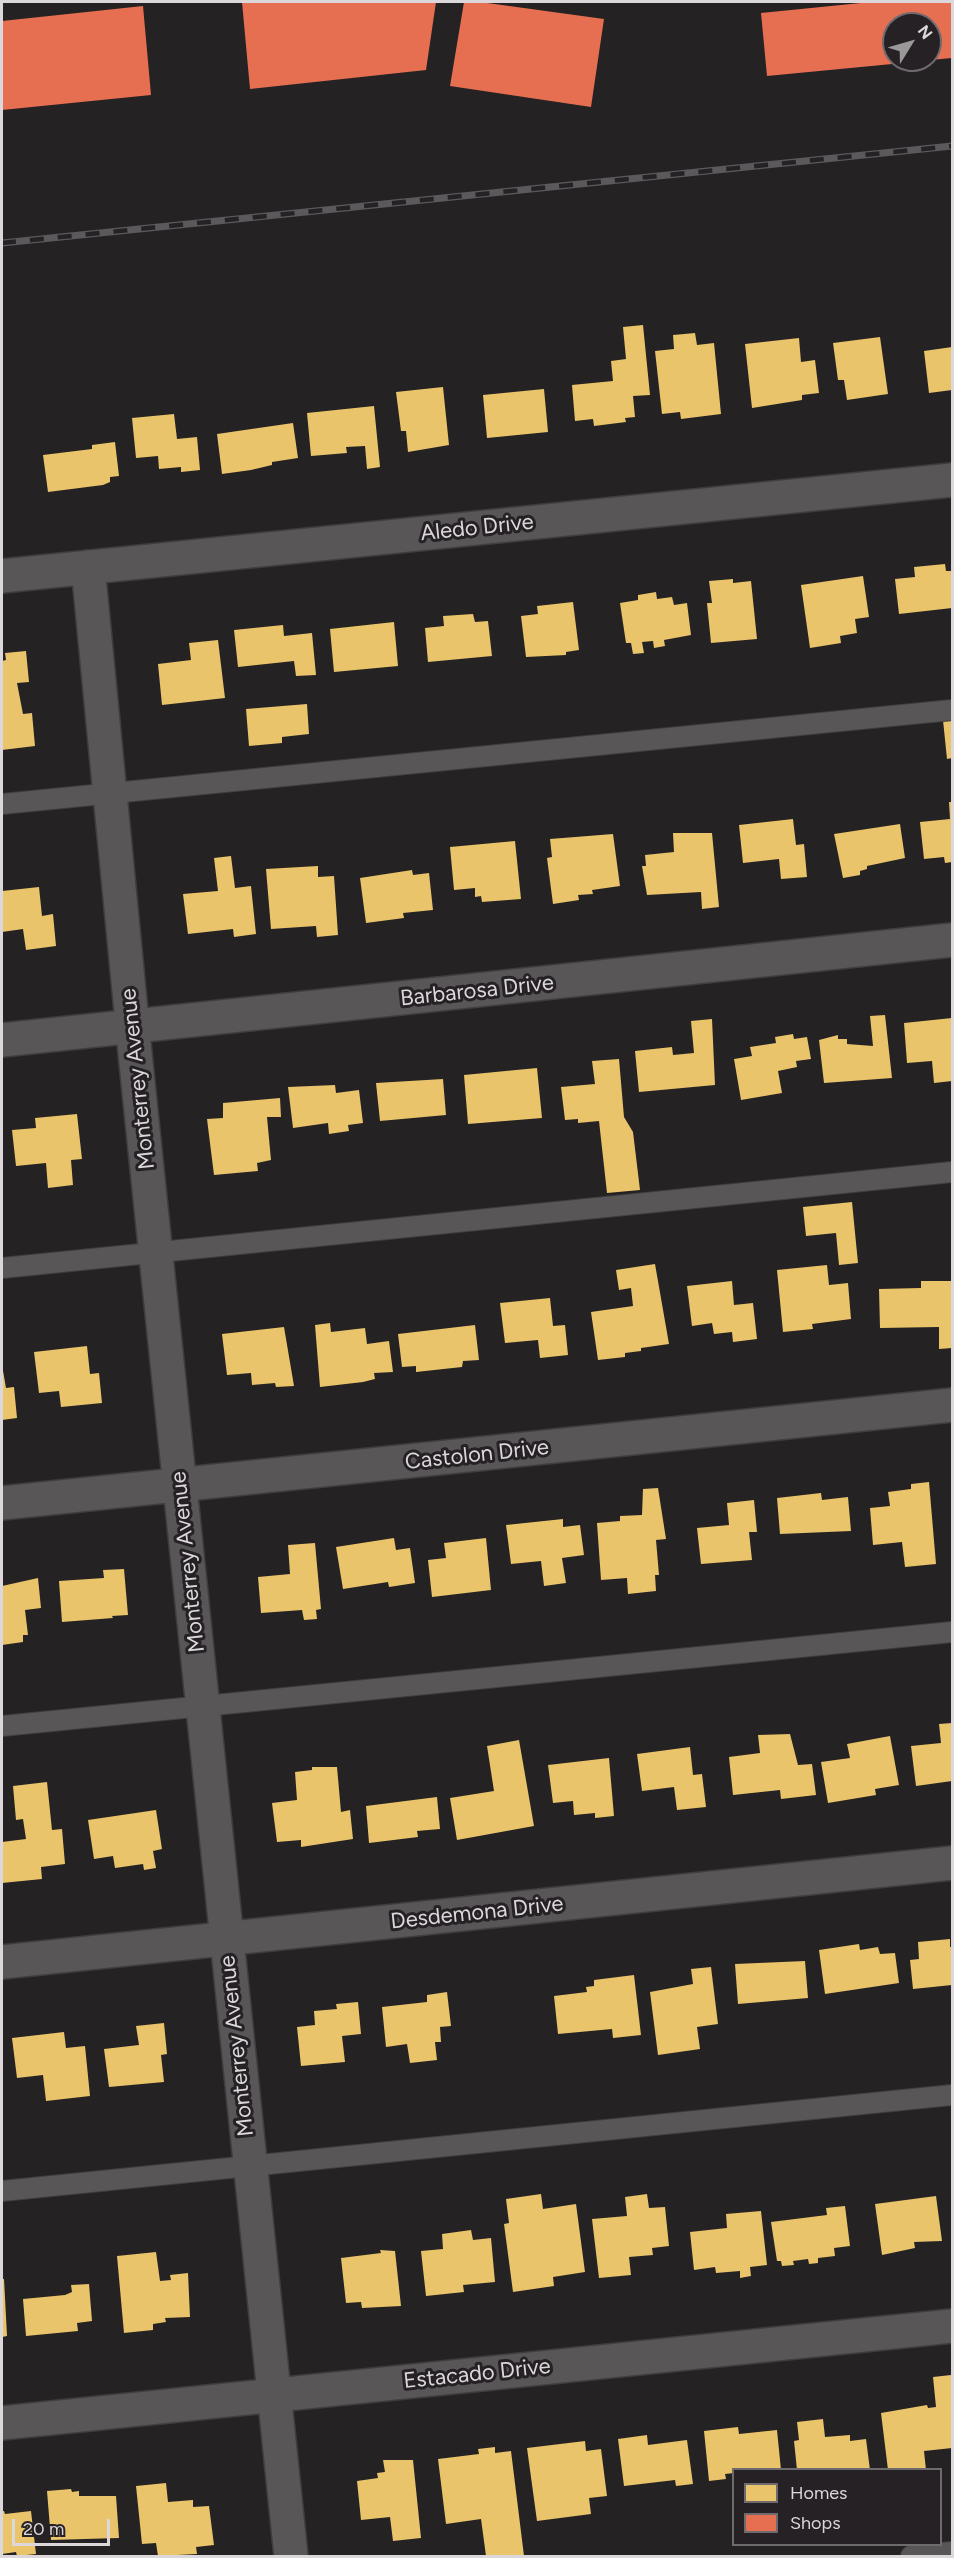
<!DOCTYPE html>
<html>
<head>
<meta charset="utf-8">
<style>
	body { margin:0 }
	#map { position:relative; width:954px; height:2558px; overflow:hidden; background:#252224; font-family:Figtree,sans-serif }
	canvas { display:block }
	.frame { position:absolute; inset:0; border:3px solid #dbd7da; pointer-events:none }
	.legend { position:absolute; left:732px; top:2468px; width:210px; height:78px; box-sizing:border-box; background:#262125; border:2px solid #6e6a6d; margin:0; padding:8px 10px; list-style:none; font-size:18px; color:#dbd7da }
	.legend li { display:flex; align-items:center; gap:12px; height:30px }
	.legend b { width:30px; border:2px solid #6e6a6d }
	.north { position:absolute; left:882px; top:12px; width:60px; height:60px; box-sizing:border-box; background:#262125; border:2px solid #6e6a6d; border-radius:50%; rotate:53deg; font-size:16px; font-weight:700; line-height:24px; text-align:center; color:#dbd7da }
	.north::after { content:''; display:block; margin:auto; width:21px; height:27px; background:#9b989a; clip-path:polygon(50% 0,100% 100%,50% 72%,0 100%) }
	.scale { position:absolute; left:12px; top:2519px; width:98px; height:27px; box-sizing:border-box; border:3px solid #dbd7da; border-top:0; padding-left:8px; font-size:18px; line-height:21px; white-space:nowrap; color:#dbd7da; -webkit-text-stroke:4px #262125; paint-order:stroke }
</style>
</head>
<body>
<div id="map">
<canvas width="954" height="2558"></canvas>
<div class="frame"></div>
<ul class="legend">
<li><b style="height:16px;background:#e9c46a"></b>Homes</li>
<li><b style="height:16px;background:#e76f51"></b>Shops</li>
</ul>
<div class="north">N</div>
<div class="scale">20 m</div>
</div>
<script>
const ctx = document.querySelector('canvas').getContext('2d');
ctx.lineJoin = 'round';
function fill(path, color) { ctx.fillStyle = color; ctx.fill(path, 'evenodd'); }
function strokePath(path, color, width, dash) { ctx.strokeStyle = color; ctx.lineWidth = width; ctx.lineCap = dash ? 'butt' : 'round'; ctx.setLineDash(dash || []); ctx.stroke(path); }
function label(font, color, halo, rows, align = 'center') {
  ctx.font = font + ' Figtree,sans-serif'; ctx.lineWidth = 6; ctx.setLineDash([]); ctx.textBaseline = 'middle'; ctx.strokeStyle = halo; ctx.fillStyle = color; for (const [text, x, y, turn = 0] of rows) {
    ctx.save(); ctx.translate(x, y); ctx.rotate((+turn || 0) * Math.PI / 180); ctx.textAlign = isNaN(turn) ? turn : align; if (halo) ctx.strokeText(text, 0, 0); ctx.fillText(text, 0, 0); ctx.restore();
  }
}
fill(new Path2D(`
	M643,325L650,395L633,396L635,417L625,418L626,422L594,426L593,419L575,421L572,385L613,381L611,361L626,359L623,327Z
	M695,333L697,345L714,343L721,414L681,419L680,412L662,414L655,351L674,349L673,335Z
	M880,337L888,394L847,400L844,380H838L833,343Z
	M799,338L801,362L815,360L819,393L802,395V400L752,408L745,344Z
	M952,347V390L929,393L924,351Z
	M443,387L449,445L408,452L406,431H401L396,392Z
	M544,389L548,432L487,438L483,395Z
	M374,406L380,467L367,469L365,446L346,447L347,453L311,456L307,413Z
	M174,414L177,439L197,437L200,470L181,472V467L159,469L158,456L136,458L132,418Z
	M293,423L298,458L272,462V465L251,470L222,474L217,434Z
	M115,442L119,476L110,477V482L103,485L48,492L43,455L92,449V445Z
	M945,564L946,571H952V608L899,614L895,579L915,577L914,567Z
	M863,576L869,617L855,619L857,633L840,636L841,643L810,648L801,585Z
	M733,579V583L751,581L757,639L711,643L707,603H712L709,581Z
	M656,592L657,599L672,597L674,605L687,603L691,635L664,640L665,646L654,648L653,641L642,642L644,653L633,654L631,643H626L620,603L638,600V595Z
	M573,602L579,650L566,652V655L526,657L521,616L538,614L537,606Z
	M473,614L475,622L488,621L492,656L428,662L425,628L444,626L443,616Z
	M394,622L398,666L334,672L330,629Z
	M283,625L284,636L312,633L316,675L296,676L294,661L238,667L234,630Z
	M218,640L225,698L162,705L158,664L191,660L189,643Z
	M26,651L29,682L17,683L23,714L32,713L35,746L2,750V661L6,660L5,653Z
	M307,704L309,734L282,737V743L249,746L246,709Z
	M952,719V758L947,759L943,720Z
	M949,802H952V862L945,863L944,857L924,859L920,822L950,819Z
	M793,819L796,845L804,844L807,877L781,879L779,859L743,863L739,825Z
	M900,824L905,858L867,866V869L860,871V875L843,878L834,834Z
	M673,833H712L719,907L702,909L701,892L647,895L642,866H646L645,855L674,852Z
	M613,834L620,886L592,890L593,894L578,895L579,900L553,904L547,858L552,857L550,839Z
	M515,841L521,899L482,902L481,896L475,897V888L454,890L450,847Z
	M231,856L235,888L251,886L256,934L234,937L233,929L188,934L183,894L218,891L214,858Z
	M318,866V877L334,876L338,935L317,937L316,926L271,929L266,869Z
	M412,870L413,875L429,873L433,910L403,913L404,918L366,923L360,878Z
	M39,887L42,916L53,914L56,946L26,950L23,929L2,932V891Z
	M885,1015L892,1078L824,1083L819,1040L838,1035V1039H847V1044L873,1046L870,1016Z
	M952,1018V1081L934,1083L932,1061L907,1063L904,1023Z
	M712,1019L715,1085L639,1092L635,1051L672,1047L673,1055L694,1053L691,1021Z
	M793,1034L794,1039L807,1037L811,1059L796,1061L797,1067L778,1071L782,1093L741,1100L734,1059L752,1056L750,1047L776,1043L775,1037Z
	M619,1059L624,1117L633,1132L640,1190L607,1193L599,1121L578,1123V1119L565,1120L561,1087L595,1084L592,1061Z
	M537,1068L542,1118L468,1124L464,1075Z
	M443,1079L446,1115L380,1121L376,1083Z
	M335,1085L336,1093L359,1090L363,1123L348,1125L349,1131L329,1134L328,1123L293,1128L288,1087Z
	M280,1098L281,1117H267L271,1160L257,1163L258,1171L214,1175L207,1119L223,1118V1103Z
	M77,1114L82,1159L71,1160L73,1185L48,1188L46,1163L16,1166L12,1130L36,1128L35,1118Z
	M852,1202L858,1263L839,1265L836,1233L806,1236L803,1207Z
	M655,1264L669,1344L641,1348V1351L625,1353V1357L598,1360L591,1312L633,1306L631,1288L619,1290L616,1270Z
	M827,1265L829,1285L848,1283L851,1319L812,1324L813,1329L783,1332L777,1270Z
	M732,1281L734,1305L753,1303L757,1339L733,1342L732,1332L714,1334L712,1323L692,1326L687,1286Z
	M921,1281H952V1348L939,1349V1327L880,1328L879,1289L921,1288Z
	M550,1298L553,1326L565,1325L568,1355L540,1358L538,1340L505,1343L500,1303Z
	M330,1323L331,1332L365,1328L367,1344L389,1341L393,1372L374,1373L375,1379L363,1382L320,1387L315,1325Z
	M475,1325L479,1360L463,1361L462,1367L416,1372V1366L402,1367L398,1334Z
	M284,1327L294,1386L276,1387L275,1383L252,1385L251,1373L227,1375L222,1334Z
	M87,1346L90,1374L99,1373L102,1403L61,1407L59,1391L39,1393L34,1352Z
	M2,1365L6,1388L14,1387L17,1418L2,1420Z
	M929,1482L936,1564L905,1567L902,1542L873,1545L870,1508L890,1506L888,1492L911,1489V1484Z
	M658,1488L666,1539L656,1540L659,1575H655L656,1591L628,1594L627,1578L601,1580L597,1523L620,1521V1516L642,1515L643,1489Z
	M821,1493L822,1500L848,1497L851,1531L780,1534L777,1498Z
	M754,1500L757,1532H749L752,1560L701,1564L697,1528L729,1525L727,1503Z
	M563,1519V1527L580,1525L584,1555L562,1558L566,1583L544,1586L541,1561L511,1564L506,1525Z
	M394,1538L396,1550L410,1548L415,1583L389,1587L388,1582L343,1589L336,1547Z
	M486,1538L491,1590L432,1597L428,1560L446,1558L444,1543Z
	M315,1543L321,1609L316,1610L317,1619L304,1620L302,1610L261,1613L258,1577L290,1574L288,1545Z
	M124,1569L128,1615L112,1616L113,1618L62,1622L59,1581L104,1578L103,1570Z
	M38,1578L41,1608L25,1610L28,1635H23V1642L2,1645V1586Z
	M952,1723V1781L916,1786L911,1746L941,1743L939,1724Z
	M790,1734L798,1765L812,1764L816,1795L781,1799L780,1790L733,1795L729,1757L760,1753L758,1735Z
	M890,1736L899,1785L875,1789L876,1795L828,1803L821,1762L850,1758L847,1744Z
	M519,1740L534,1826L457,1840L450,1798L494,1791L487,1746Z
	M690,1747L693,1775L702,1774L706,1807L677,1810L674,1787L642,1791L637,1754Z
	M609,1758L614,1816L595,1818V1813L574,1815L573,1801L553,1803L548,1765Z
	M312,1767H337L341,1812L350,1810L353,1839L301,1847V1840L277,1842L272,1803L297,1800L295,1772L312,1770Z
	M47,1782L52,1830L62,1829L65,1864L41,1867L42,1879L2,1883V1842L26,1839L23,1819L16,1820L13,1786Z
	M437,1797L440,1829L417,1831L418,1837L369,1843L366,1806Z
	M156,1810L162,1849L153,1851L156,1868L144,1870L143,1864L115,1868L113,1856L94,1859L88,1820Z
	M950,1939V1947H952V1985L913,1989L910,1960L919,1959L918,1942Z
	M859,1944L860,1950L878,1947L880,1954L895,1953L899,1983L825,1994L819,1950Z
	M805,1961L808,1998L738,2004L735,1964Z
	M711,1967L718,2024L697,2027L700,2049L658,2055L650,1992L693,1984L691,1969Z
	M634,1975L641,2035L613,2038L612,2029L558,2034L554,1996L587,1992L586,1987L594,1986V1980Z
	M447,1992L451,2026L440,2027L441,2042H435L437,2060L410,2063L407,2044L386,2047L382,2007L427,2002V1995Z
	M358,2002L361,2034L342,2036L345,2062L301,2066L297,2027L315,2025L314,2011L337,2009L336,2004Z
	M164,2023L167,2054L161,2055L164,2082L109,2087L104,2049L139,2045L136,2026Z
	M64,2032L66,2048L85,2046L90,2096L46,2101L43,2075L17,2078L12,2038Z
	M541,2194L543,2209L576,2204L585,2272L553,2277L554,2286L513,2292L504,2224L509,2223L506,2199Z
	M647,2194L649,2208L665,2207L669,2246L652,2248L653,2255L629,2257L631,2275L599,2278L592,2219L627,2216L625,2197Z
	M936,2196L942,2241L914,2242L915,2248L882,2255L875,2204Z
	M845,2206L850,2246L834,2248L835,2256L818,2258V2263L809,2264L808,2259L793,2261L794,2265L782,2266L781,2261H777L771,2222L827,2215L826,2208Z
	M761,2211L767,2265L750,2267L751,2276L740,2278V2271L716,2273L715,2267L694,2270L690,2232L727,2228L726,2214Z
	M471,2230L473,2240L491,2238L495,2282L463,2285L464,2292L426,2296L421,2251L443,2249L442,2234Z
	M380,2250L395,2251L401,2306L362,2308L361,2302L346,2303L341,2258L381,2253Z
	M156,2252L160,2281L171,2280L170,2275L188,2273L190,2317L165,2318L166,2322L153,2324V2330L124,2333L117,2256Z
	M2,2279H4L7,2336L2,2337Z
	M89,2284L92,2321L77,2323L78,2331L26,2336L23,2299L65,2295L72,2292L71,2285Z
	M951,2375L952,2448L924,2451L926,2470H888L881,2413L927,2405L928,2408L936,2407L933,2377Z
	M823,2419L825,2437L850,2435V2441L866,2439L870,2470H797L794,2441L799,2440L797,2422Z
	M738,2427L739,2434L777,2430L781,2470H734V2473L725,2474L726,2479L709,2481L704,2431Z
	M647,2435L648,2445L687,2440L693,2484L676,2486L675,2480L624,2486L618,2439Z
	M585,2441L586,2451L601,2449L607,2496L589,2498L591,2514L537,2521L527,2448Z
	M495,2447V2453L511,2451L524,2556H486L481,2519L446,2524L438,2459L479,2454L478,2449Z
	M383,2460H413L421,2538L393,2541L390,2517L361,2520L357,2481L378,2478L377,2473L385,2472Z
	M166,2483L168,2502L193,2500V2507L209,2506L214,2545L196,2547L197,2554L158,2556L156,2543L142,2544L136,2486Z
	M71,2489L72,2492L79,2491V2496H116L119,2538L51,2540L47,2491Z
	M2,2511H4L5,2514L31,2511L36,2554L17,2556L16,2552L2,2554Z`), '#e9c46a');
fill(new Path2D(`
	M242,2H436L426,70L250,89Z
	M464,2H480L604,19L591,107L450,86Z
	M871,2H952V58L930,60V24H894V60L913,62L767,76L761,13Z
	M143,6L151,95L2,110V21Z`), '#e76f51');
const service = new Path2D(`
	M2,804L952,710
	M2,1268L952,1172
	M2,1726L952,1632
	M2,2191L952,2095
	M911,2556L952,2552`);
const minor = new Path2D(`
	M88,567L136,1063L291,2556
	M2,576L952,480
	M2,1040L952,940
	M2,1503L952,1405
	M2,1962L952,1863
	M2,2423L952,2326`);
strokePath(service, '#3f3d3e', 22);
strokePath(minor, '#3f3d3e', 36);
strokePath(service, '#585657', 20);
strokePath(minor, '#585657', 33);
const rail = new Path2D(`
	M2,243L952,146`);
strokePath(rail, '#5b595b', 7);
strokePath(rail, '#262125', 4.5, [14]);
label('22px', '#dbd7da', '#262125', [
	["Aledo Drive",477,528,-6],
	["Barbarosa Drive",477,991,-6],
	["Monterrey Avenue",138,1079,-96],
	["Castolon Drive",477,1455,-6],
	["Monterrey Avenue",188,1562,-96],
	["Desdemona Drive",477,1913,-6],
	["Monterrey Avenue",237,2046,-96],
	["Estacado Drive",477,2374,-6]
]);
</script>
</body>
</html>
